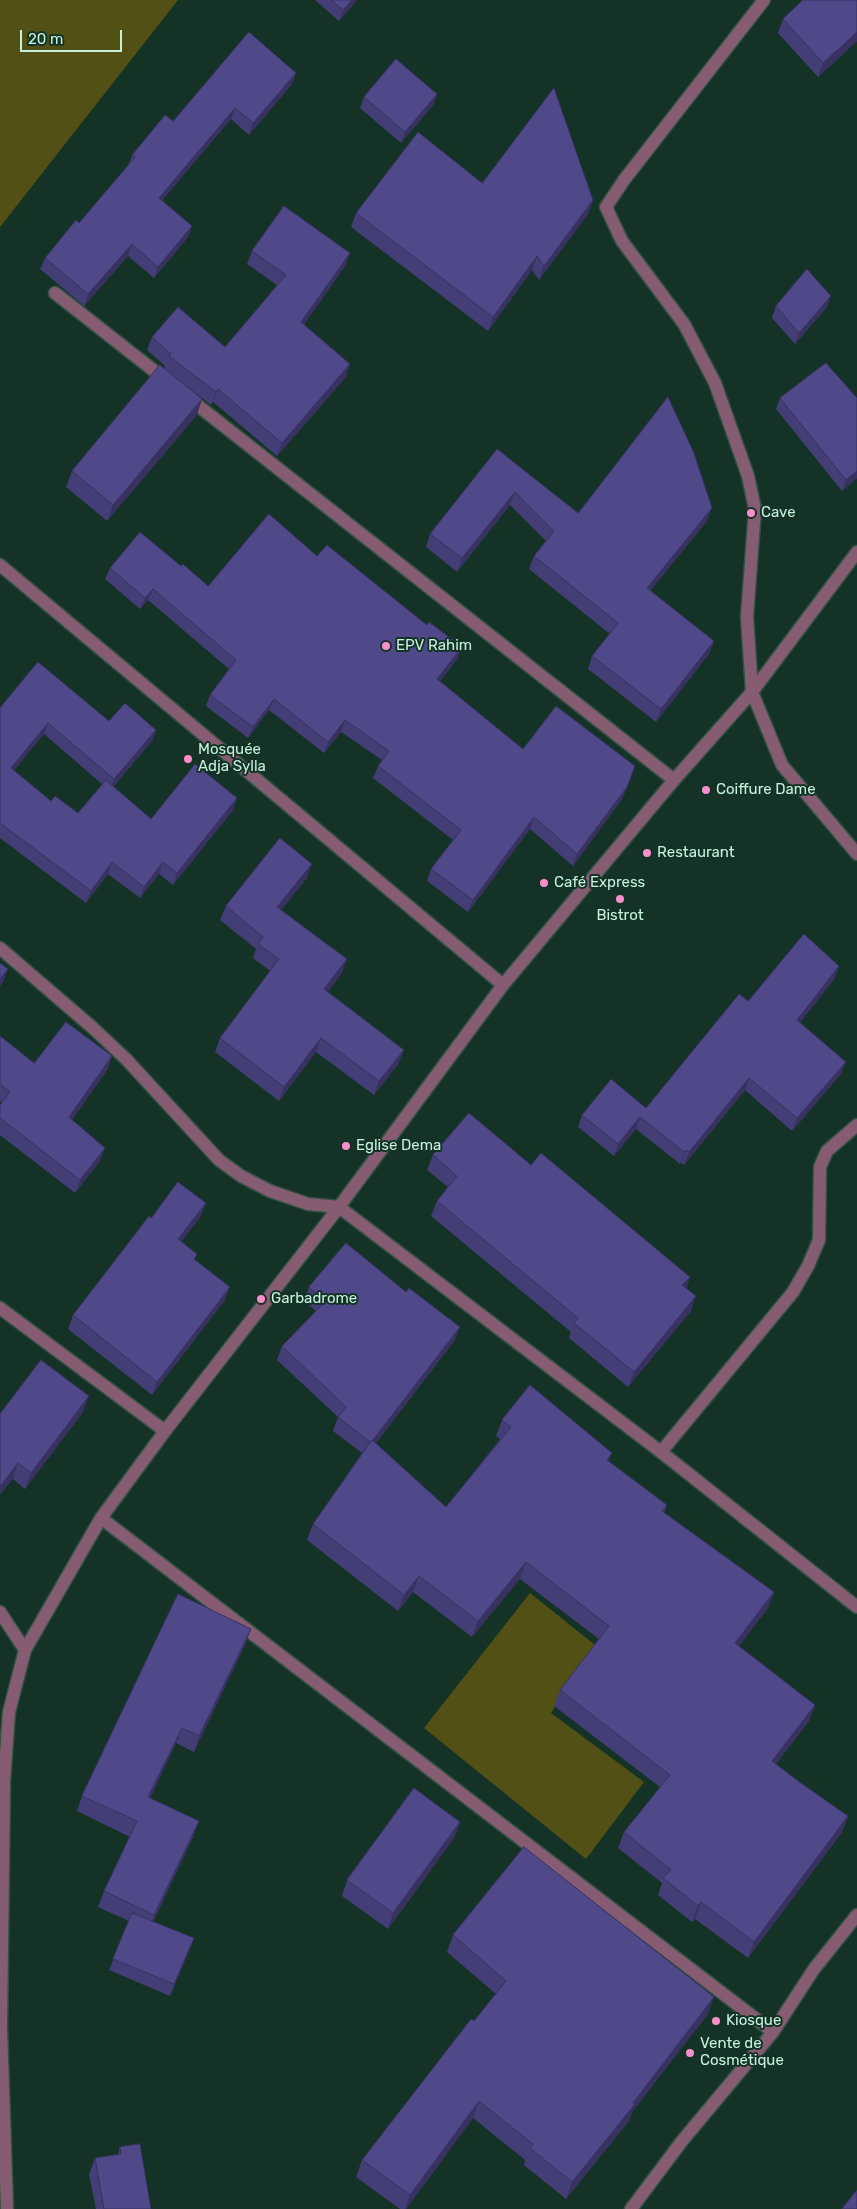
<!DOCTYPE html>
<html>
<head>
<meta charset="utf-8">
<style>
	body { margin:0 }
	#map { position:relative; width:857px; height:2209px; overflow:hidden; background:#143226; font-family:Rubik,sans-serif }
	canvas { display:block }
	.scale { position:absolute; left:20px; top:30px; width:102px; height:22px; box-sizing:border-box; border:2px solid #c5f1dd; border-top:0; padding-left:6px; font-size:15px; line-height:18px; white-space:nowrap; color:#c5f1dd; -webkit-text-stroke:4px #143226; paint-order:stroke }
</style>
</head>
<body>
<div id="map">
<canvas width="857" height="2209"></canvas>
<div class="scale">20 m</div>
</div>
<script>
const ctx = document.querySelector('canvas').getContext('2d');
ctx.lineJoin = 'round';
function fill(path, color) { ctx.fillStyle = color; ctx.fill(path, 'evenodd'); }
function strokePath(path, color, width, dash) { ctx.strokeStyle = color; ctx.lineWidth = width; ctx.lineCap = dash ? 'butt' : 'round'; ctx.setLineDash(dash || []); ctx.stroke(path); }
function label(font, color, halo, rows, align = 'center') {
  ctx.font = font + ' Rubik,sans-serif'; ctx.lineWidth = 4; ctx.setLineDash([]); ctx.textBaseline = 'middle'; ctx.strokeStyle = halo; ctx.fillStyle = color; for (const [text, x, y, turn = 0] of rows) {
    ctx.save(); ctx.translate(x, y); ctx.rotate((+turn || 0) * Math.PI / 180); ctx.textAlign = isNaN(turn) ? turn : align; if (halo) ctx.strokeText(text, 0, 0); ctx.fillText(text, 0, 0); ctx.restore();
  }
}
fill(new Path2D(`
	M0,0H178L0,227Z
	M530,1593L595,1645L551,1713L644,1782L586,1859L424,1728Z`), '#535015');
const street = new Path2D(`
	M764,0L624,180L606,207L622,241L684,324L715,383L748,476L755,509L747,617L752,692L782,765L857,854
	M55,293L167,381
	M187,397L674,780
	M0,565L503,985
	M0,948L93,1028L126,1059L219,1160L241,1176L270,1191L308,1204L339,1207L661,1452L857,1607
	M0,1308L165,1431
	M661,1452L793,1292L808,1266L819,1240L820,1167L827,1151L857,1125
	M101,1518L773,2032
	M0,1612L25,1650
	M7,2209L1,2029L4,1781L9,1712L25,1650L101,1518L165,1431L339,1207L503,985L674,780L752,692L857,552
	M631,2209L682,2141L773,2032L814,1969L857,1915`);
strokePath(street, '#305143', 15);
strokePath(street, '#865c72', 12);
fill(new Path2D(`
	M315,0H357L339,21Z
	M857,0V41L818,77L778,33L783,19Z
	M296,73L292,84L249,135L231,119L162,200L192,226L188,237L154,278L128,256L84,306L40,269L45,258L79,223L128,166L132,155L173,121Z
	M437,94L433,105L401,143L360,108L364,97Z
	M482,183L593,200L588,214L539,280L532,270L488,331L351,227L356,213Z
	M252,251L350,253L345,266L304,324L346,377L277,456L213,402L211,405L164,369L165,366L147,350L152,337L225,347L277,285L247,264Z
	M776,306L827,307L795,344L772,318Z
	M780,398H857V478L842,491L776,409Z
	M197,415L107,521L66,487L72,471Z
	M497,449L578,513L707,521L650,591L714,641L709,654L656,722L588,669L592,656L610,634L529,569L534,556L546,541L510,505L457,572L426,547L430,534Z
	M317,556L458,658L440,681L523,749L631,778L622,799L573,866L530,829L468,912L427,881L431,869L453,840L373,778L378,766L382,760L341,732L324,753L269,710L248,738L206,706L210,695L229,669L148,600L140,609L105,579L110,568L181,566L208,586Z
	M0,708L109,721L156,730L152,741L113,787L151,819L233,810L173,885L159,874L140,898L108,874L86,903L0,838ZM44,734L102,784L78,813L51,801L14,770Z
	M307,878L281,910L342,973L328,992L399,1063L374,1095L316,1052L279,1101L215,1052L220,1038L270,971L253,958L256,949L220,920L226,906Z
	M835,978L800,1022L841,1074L792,1131L745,1090L684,1165L681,1162L680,1164L636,1129L614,1156L578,1127L582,1115L646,1108L748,1001Z
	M0,1036L34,1063L112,1056L107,1070L72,1120L100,1161L75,1193L0,1135V1105L2,1102L0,1101Z
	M433,1155L531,1165L690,1277L686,1288L691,1311L628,1387L569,1338L571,1332L431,1216L437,1201L448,1187L427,1170Z
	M201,1216L181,1242L225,1300L152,1395L68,1329L73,1315L151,1218Z
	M309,1287L455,1340L376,1443L446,1507L500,1439L496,1436L502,1420L609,1462L667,1505L664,1513L774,1592L768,1608L739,1646L815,1705L809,1721L776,1764L798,1781L848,1816L842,1832L748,1958L695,1919L692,1922L658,1895L662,1883L618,1848L624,1832L660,1787L554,1706L560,1690L599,1639L520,1579L472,1637L413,1592L398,1611L307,1540L313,1524L362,1453L333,1431L338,1417L277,1360L282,1346L316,1311L304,1301Z
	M41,1360L83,1412L25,1489L13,1479Z
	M245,1645L194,1752L176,1743L150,1798L193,1837L153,1922L194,1938L170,1996L109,1970L129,1921L98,1907L104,1891L130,1837L77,1811L82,1796Z
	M460,1822L454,1838L388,1929L342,1896L347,1880Z
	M453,1935L708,2014L632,2112L629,2121L566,2199L524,2165L525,2160L473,2118L406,2209H400L356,2177L362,2160L496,1994L447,1952Z
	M120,2147L151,2209H96L89,2174L95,2158L118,2154Z`), '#443e76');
fill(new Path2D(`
	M352,0H357L339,21L343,10Z
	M857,32V41L818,77L823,63Z
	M296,73L292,84L249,135L253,123Z
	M437,94L433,105L401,143L405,132Z
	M235,108L231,119L155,209L159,198Z
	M593,200L588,214L539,280L544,266Z
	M192,226L188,237L154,278L158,267Z
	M132,244L128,256L84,306L88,294Z
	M350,253L345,266L297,335L301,322Z
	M537,256L532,270L488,331L493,317Z
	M831,296L827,307L795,344L799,333Z
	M350,364L346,377L277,456L282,443Z
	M218,389L213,402L211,405L216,392Z
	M202,399L197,415L107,521L113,505Z
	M857,471V478L842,491L846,480Z
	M515,492L510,505L457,572L462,558Z
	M712,508L707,521L642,601L647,588Z
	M153,589L148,600L140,609L145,598Z
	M714,641L709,654L656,722L661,709Z
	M462,647L458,658L433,691L437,679Z
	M274,699L269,710L248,738L253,727Z
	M345,720L341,732L324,753L328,742Z
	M48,723L44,734L6,779L11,768Z
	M156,730L152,741L110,791L114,779Z
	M635,766L622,799L573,866L577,854Z
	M237,798L233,810L173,885L177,873Z
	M534,817L530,829L468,912L473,900Z
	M112,862L108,874L86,903L91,891Z
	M163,862L159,874L140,898L144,887Z
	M312,864L307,878L272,921L277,907Z
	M347,959L342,973L319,1003L324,989Z
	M839,966L835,978L793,1032L797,1020Z
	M8,969L3,983L0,986V979Z
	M321,1038L316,1052L279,1101L284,1087Z
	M404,1050L399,1063L374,1095L379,1081Z
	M112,1056L107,1070L64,1131L69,1117Z
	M846,1062L841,1074L792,1131L797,1118Z
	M749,1078L745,1090L684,1165L689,1152Z
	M640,1117L636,1129L614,1156L618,1144Z
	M105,1148L100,1161L75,1193L80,1180Z
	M686,1150L681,1162L680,1164L684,1152Z
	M206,1203L201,1216L173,1252L178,1239Z
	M690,1277L684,1292L682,1285Z
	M230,1287L225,1300L152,1395L157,1382Z
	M696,1296L691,1311L628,1387L634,1372Z
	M460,1327L455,1340L366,1456L371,1443Z
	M89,1396L83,1412L25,1489L31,1473Z
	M612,1453L606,1469L607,1460Z
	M18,1463L13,1479L0,1495V1487Z
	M526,1562L520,1579L472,1637L478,1621Z
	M419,1576L413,1592L398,1611L404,1595Z
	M774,1592L768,1608L729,1659L735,1643Z
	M251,1629L245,1645L194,1752L199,1736Z
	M815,1705L809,1721L766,1777L772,1761Z
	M182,1728L176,1743L143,1813L148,1797Z
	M848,1816L842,1832L748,1958L754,1942Z
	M199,1821L193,1837L148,1931L154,1915Z
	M460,1822L454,1838L388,1929L393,1913Z
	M701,1902L695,1919L692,1922L698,1906Z
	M194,1938L190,1949L170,1996L174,1984Z
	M714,1997L708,2014L632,2112L629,2121L566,2199L572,2182Z
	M479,2101L473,2118L406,2209H405L410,2195Z`), '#373260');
const building = new Path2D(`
	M332,0H352L343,10Z
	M803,0H857V32L823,63L783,19Z
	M249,32L296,73L253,123L235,108L159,198L192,226L158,267L132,244L88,294L45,258L76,220L79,223L135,157L132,155L165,115L173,121Z
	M396,59L437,94L405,132L364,97Z
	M554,88L593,200L544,266L537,256L493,317L356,213L418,132L482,183Z
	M284,206L350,253L301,322L350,364L282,443L218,389L216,392L169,356L171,354L152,337L178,307L225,347L286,275L252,251Z
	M807,269L831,296L799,333L776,306Z
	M826,363L857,398V471L846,480L780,398Z
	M160,365L202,399L113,505L72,471Z
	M668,397L694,453L712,508L647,588L714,641L661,709L592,656L618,623L534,556L554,531L515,492L462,558L430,534L497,449L578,513Z
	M269,514L317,556L327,545L427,625L429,622L462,647L437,679L523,749L556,706L635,766L627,787L577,854L534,817L473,900L431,869L461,830L378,766L389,751L345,720L328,742L274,699L253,727L210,695L236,660L153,589L145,598L110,568L140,532L181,566L183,564L208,586Z
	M38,662L109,721L125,703L156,730L114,779L48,723L11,768L51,801L55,796L78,813L106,780L151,819L195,764L237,798L177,873L163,862L144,887L112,862L91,891L0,823V708Z
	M280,838L312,864L277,907L347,959L324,989L404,1050L379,1081L321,1038L284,1087L220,1038L279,959L258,944L263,937L226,906Z
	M804,934L839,966L797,1020L846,1062L797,1118L749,1078L689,1152L686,1150L684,1152L640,1117L618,1144L582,1115L611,1079L646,1108L739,994L748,1001Z
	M0,963L8,969L0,979Z
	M66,1022L112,1056L69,1117L105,1148L80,1180L0,1118V1105L10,1092L0,1084V1036L34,1063Z
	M469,1113L531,1165L541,1153L690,1277L682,1285L696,1296L634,1372L574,1323L578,1318L437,1201L457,1176L433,1155Z
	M178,1182L206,1203L178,1239L197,1254L194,1259L230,1287L157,1382L73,1315L149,1216L151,1218Z
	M346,1243L406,1292L409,1288L460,1327L372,1441V1440L370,1442L338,1417L346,1407L282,1346L326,1301L309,1287Z
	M41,1360L89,1396L31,1473L18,1463L0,1487V1414Z
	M530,1385L612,1453L607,1460L667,1505L662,1511L774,1592L735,1643L815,1705L772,1761L798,1781L848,1816L754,1942L701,1902L698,1906L663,1878L671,1870L624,1832L670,1775L560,1690L609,1626L526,1562L478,1621L419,1576L404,1595L313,1524L372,1440L446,1507L511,1427L502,1420Z
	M178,1594L251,1629L199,1736L182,1728L148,1797L199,1821L154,1915L104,1891L137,1821L82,1796Z
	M414,1788L460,1822L393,1913L347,1880Z
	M524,1847L714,1997L633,2103L635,2104L572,2182L530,2148L533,2144L479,2101L410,2195L362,2160L471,2019L474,2021L506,1981L453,1935Z
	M132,1913L194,1938L174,1984L113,1959Z
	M140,2144L151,2209H104L95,2158L121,2154L120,2147Z
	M857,2190V2209H842Z`);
fill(building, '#4f4889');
strokePath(building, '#373260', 1);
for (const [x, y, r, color] of [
	[751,513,5,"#f98fca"],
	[386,646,5,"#f98fca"],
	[188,759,5,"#f98fca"],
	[706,790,5,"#f98fca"],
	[647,853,5,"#f98fca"],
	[544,883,5,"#f98fca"],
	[620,899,5,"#f98fca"],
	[346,1146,5,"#f98fca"],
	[261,1299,5,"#f98fca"],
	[716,2021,5,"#f98fca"],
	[690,2053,5,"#f98fca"]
]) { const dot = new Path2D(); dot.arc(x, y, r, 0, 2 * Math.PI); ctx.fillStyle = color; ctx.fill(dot); strokePath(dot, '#143226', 2); }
label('15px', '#c5f1dd', '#143226', [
	["Cave",761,513],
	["EPV Rahim",396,646],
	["Mosquée",198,750],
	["Adja Sylla",198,767],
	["Coiffure Dame",716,790],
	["Restaurant",657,853],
	["Café Express",554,883],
	["Bistrot",620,916,"center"],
	["Eglise Dema",356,1146],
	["Garbadrome",271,1299],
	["Kiosque",726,2021],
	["Vente de",700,2044],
	["Cosmétique",700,2061]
], 'left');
</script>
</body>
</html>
